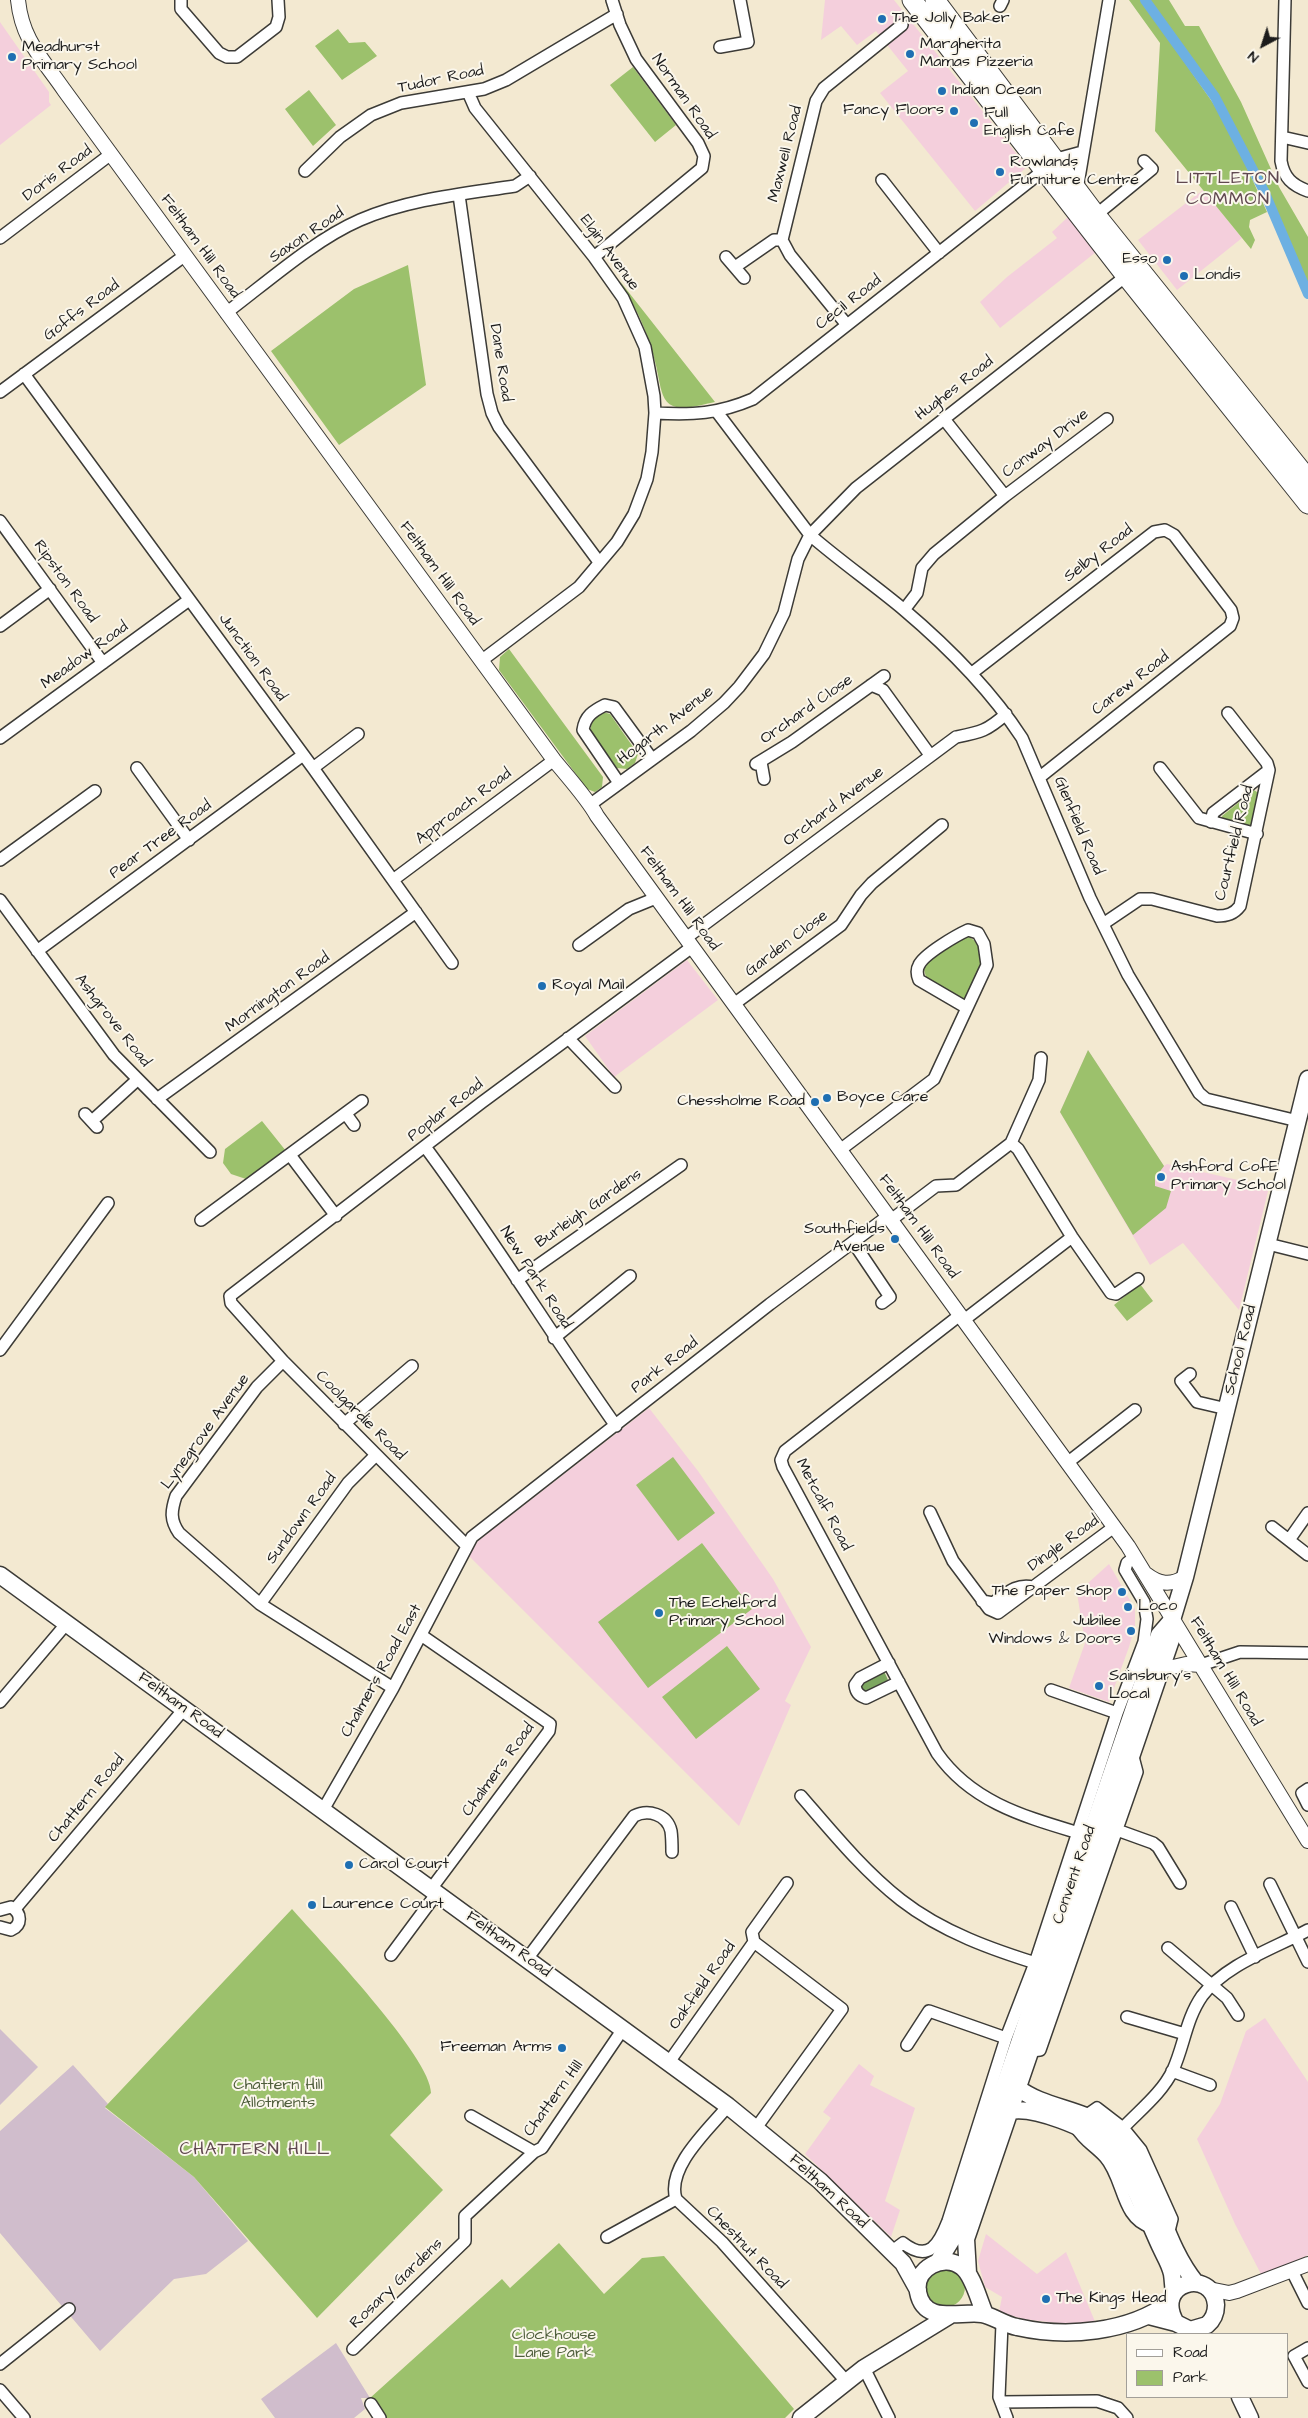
<!DOCTYPE html>
<html>
<head>
<meta charset="utf-8">
<style>
	body { margin:0 }
	#map { position:relative; width:1308px; height:2418px; overflow:hidden; background:#f3e9d1; font-family:"Architects Daughter",sans-serif }
	canvas { display:block }
	.legend { position:absolute; left:1126px; top:2333px; width:162px; height:65px; box-sizing:border-box; background:#fbf7ec; border:1px solid #a29f99; margin:0; padding:6px 9px; list-style:none; font-size:15px; color:#1c1c1c }
	.legend li { display:flex; align-items:center; gap:10px; height:25px }
	.legend b { width:25px; border:1px solid #a29f99 }
	.north { position:absolute; left:1238px; top:20px; width:50px; height:50px; -webkit-text-stroke:4px #fbf7ec; paint-order:stroke; rotate:220deg; font-size:14px; font-weight:700; line-height:20px; text-align:center; color:#1c1c1c }
	.north::after { content:''; display:block; margin:auto; width:18px; height:22px; background:#1c1c1c; clip-path:polygon(50% 0,100% 100%,50% 72%,0 100%) }
</style>
</head>
<body>
<div id="map">
<canvas width="1308" height="2418"></canvas>
<ul class="legend">
<li><b style="height:6px;background:#fff"></b>Road</li>
<li><b style="height:14px;background:#9cc16c"></b>Park</li>
</ul>
<div class="north">N</div>
</div>
<script>
const ctx = document.querySelector('canvas').getContext('2d');
ctx.lineJoin = 'round';
function fill(path, color) { ctx.fillStyle = color; ctx.fill(path, 'evenodd'); }
function strokePath(path, color, width, dash) { ctx.strokeStyle = color; ctx.lineWidth = width; ctx.lineCap = dash ? 'butt' : 'round'; ctx.setLineDash(dash || []); ctx.stroke(path); }
function label(font, color, halo, rows, align = 'center') {
  ctx.font = font + ' "Architects Daughter",sans-serif'; ctx.lineWidth = 4; ctx.setLineDash([]); ctx.textBaseline = 'middle'; ctx.strokeStyle = halo; ctx.fillStyle = color; for (const [text, x, y, turn = 0] of rows) {
    ctx.save(); ctx.translate(x, y); ctx.rotate((+turn || 0) * Math.PI / 180); ctx.textAlign = isNaN(turn) ? turn : align; if (halo) ctx.strokeText(text, 0, 0); ctx.fillText(text, 0, 0); ctx.restore();
  }
}
fill(new Path2D(`
	M825,0H894L1027,167L975,211L880,93L908,71L876,31L857,45L841,26L821,40Z
	M0,22L49,92V102L51,105L0,145Z
	M1203,190L1242,238L1177,290L1138,240Z
	M1068,217L1096,252L1000,328L980,302L1007,277L1057,238L1052,232Z
	M687,960L718,1000L614,1077L585,1036Z
	M1088,1050L1164,1166L1167,1164L1269,1187L1239,1310L1183,1243L1150,1265L1060,1112Z
	M649,1408L698,1471L773,1579L811,1647L785,1701L791,1705L739,1826L469,1556L478,1541Z
	M1109,1564L1135,1609V1626L1129,1647L1109,1702L1069,1688L1085,1643L1077,1593Z
	M1265,2018L1308,2082V2255L1262,2276L1235,2224L1197,2139L1220,2104L1246,2031Z
	M859,2064L874,2076L870,2085L915,2108L885,2201L900,2210L891,2237L805,2154L831,2118L823,2112Z
	M986,2234L1037,2274L1066,2252L1096,2324H1065L1023,2319L999,2312L1002,2297L985,2287L978,2261Z`), '#f4cfdc');
fill(new Path2D(`
	M0,2029L38,2067L0,2105Z
	M73,2065L108,2104L105,2108L194,2177L248,2241L206,2274L174,2279L100,2351L0,2233V2131Z
	M336,2343L370,2398H361L365,2409L354,2418H275L261,2399Z`), '#d0bdcc');
fill(new Path2D(`
	M1129,0H1141L1213,103L1235,141L1267,212L1250,220L1249,227L1255,240L1251,249L1155,131L1160,43Z
	M1150,0H1169L1185,26H1199L1241,102L1279,187L1308,237V285L1267,188L1217,96Z
	M338,29L349,43L365,42L377,56L342,80L315,46Z
	M633,67L676,125L655,142L610,85Z
	M309,90L336,125L313,146L285,109Z
	M408,265L426,385L339,445L271,351L354,289Z
	M619,280L715,402C703,404 685,411 673,406C663,402 661,390 659,380C653,344 639,311 619,280Z
	M509,649L603,777L602,787L595,792L587,789L499,670L500,657Z
	M603,712L610,714L638,754L635,763L627,769L617,768L590,730L593,720Z
	M1254,790L1260,794L1255,822L1249,828L1223,821L1222,816Z
	M963,936C994,939 981,989 962,1000L927,980L924,970L927,963Z
	M1088,1050L1164,1166L1155,1178V1186L1171,1191L1166,1208L1133,1235L1060,1112Z
	M262,1121L286,1151L246,1179L231,1174L223,1163L225,1149Z
	M1140,1284L1153,1301L1127,1321L1114,1305Z
	M673,1457L715,1513L678,1541L636,1485Z
	M702,1543L752,1609L648,1688L598,1622Z
	M727,1646L760,1689L696,1739L662,1697Z
	M292,1909C320,1941 432,2058 431,2093L390,2135L443,2190L317,2318L194,2177L105,2107Z
	M559,2243L604,2294L642,2258L664,2256L794,2409L785,2418H382L370,2398L502,2279L510,2288Z
	M925 2287a20 20 0 1 1 40 0a20 20 0 1 1-40 0Z`), '#9cc16c');
fill(new Path2D(`
	M884,1671L888,1680L867,1692L858,1688L861,1680Z`), '#7da760');
strokePath(new Path2D(`
	M1145,0L1215,97L1264,191L1308,294`), '#6db0e2', 10);
const minor = new Path2D(`
	M181,0V9L219,53L227,57H237L276,27L279,17L278,0
	M1285,0L1281,161C1284,178 1292,185 1308,191
	M1000,6L1003,0
	M720,47L748,42L740,0
	M468,92L475,108L594,257L623,298L645,347L654,396L655,413L652,452L647,479L634,514L617,542L579,587L481,661
	M1282,137L1308,143
	M1051,156L1060,158L1082,152
	M305,171L340,137L371,115L401,103L484,89L506,80L617,14
	M882,180L939,253
	M1077,190L1109,0
	M459,195L487,394L492,413L499,427L599,562
	M1096,215L1152,169L1144,161
	M0,238L111,154
	M594,257L702,168L704,156L698,143L636,59L620,25L612,0
	M726,257L744,278
	M735,267L774,240H782
	M1126,276L856,488L810,535C840,561 873,584 903,609C948,647 990,689 1022,738L1090,898L1128,975L1199,1093L1206,1099L1298,1121
	M226,313C266,283 314,240 360,220C409,199 463,194 515,186L530,176
	M847,325L790,255L782,240L816,101L824,88L902,25
	M24,374L313,768L452,963
	M0,392L184,256
	M655,413C693,415 718,414 753,399L1044,170
	M944,419L1005,496
	M0,521L103,663
	M904,610L917,593L922,568L934,554L1005,496L1107,419
	M0,626L50,589
	M972,673L1154,532L1165,530L1174,535L1231,610L1233,618L1230,626L1040,777
	M871,685L883,690L930,755
	M0,738L189,600
	M761,762L764,779
	M756,764L792,742L884,676
	M137,768L189,840
	M313,768L358,734
	M1160,768L1199,818L1257,834
	M619,783L583,730C585,716 593,711 605,705L614,707L652,759
	M591,804L691,731L724,703L739,687L764,654L784,613L798,559L810,535L717,412
	M1211,822L1213,813L1269,770
	M0,860L95,791
	M393,880L554,760
	M0,900L114,1055L210,1152
	M1103,924L1140,899H1152L1217,916C1227,916 1234,914 1240,906L1269,770L1267,763L1228,713
	M686,938L956,737C981,732 987,731 1006,714
	M579,945L629,909L656,898
	M37,951L303,755
	M734,1004L841,925L861,895L872,883L942,825
	M568,1038L615,1087
	M157,1099L416,912
	M85,1114L97,1127
	M346,1114L354,1125
	M92,1121L137,1080
	M1011,1143L1018,1149L1072,1237L1111,1293L1116,1294L1138,1279
	M426,1148C493,1238 551,1334 616,1426
	M840,1150L934,1079L987,965L984,944L978,933L968,930C957,935 924,954 919,965C916,970 917,975 919,980L967,1008
	M290,1155L336,1216
	M201,1220L362,1101
	M891,1220L936,1186L956,1185L1011,1143L1039,1080L1041,1058
	M853,1242L890,1297L882,1303
	M1268,1244L1308,1254
	M517,1280L681,1165
	M960,1315L785,1451L781,1460L783,1467L937,1753C972,1803 1026,1817 1082,1834
	M964,1320L1072,1237
	M554,1338L630,1276
	M0,1350L108,1203
	M283,1361L257,1387L176,1496C171,1511 170,1520 179,1533L260,1604L393,1688
	M1190,1374L1181,1381L1197,1402L1227,1409
	M344,1424L412,1366
	M1067,1463L1135,1410
	M930,1512L953,1561L989,1609L998,1613L1114,1527
	M1272,1527L1308,1555
	M1289,1540L1308,1513
	M467,1546L283,1361L231,1303L230,1296L481,1103L692,947
	M982,1601L993,1603C1006,1594 1016,1583 1033,1587
	M260,1604L348,1483L375,1456
	M421,1635L550,1724L549,1731L431,1889
	M889,1663L860,1678L855,1685C856,1692 858,1695 866,1698L899,1682
	M1201,1665L1240,1652L1308,1653
	M1051,1690L1117,1713
	M0,1702L67,1623
	M1308,1789L1302,1793L1308,1805
	M801,1796C833,1833 863,1870 901,1900C942,1932 993,1950 1042,1965
	M323,1810L393,1688L472,1537L770,1304L888,1216
	M1117,1830L1153,1843L1158,1847L1180,1883
	M1270,1884L1308,1962
	M1231,1907L1255,1957
	M15,1909L184,1709
	M0,1910L11,1907C22,1913 22,1925 11,1930L0,1927
	M754,1942L752,1932L787,1883
	M1168,1948L1227,1998L1238,2015
	M391,1955L437,1893
	M527,1959L634,1816C648,1809 667,1814 671,1831C672,1838 672,1845 672,1852
	M1127,2017L1185,2034
	M907,2045L929,2011L1006,2038
	M1031,2051L1040,2050L1137,1772L1132,1753
	M669,2062L754,1942L842,2009L756,2128
	M1172,2071L1210,2085
	M728,2106C709,2129 666,2167 676,2199L722,2242L846,2381
	M471,2116L534,2152L542,2148L623,2029
	M1084,2117L1097,2108L1123,2128L1141,2150L1172,2219L1168,2235
	M1075,2126C1085,2142 1094,2145 1105,2157C1124,2178 1121,2219 1151,2227
	M1123,2128C1140,2110 1162,2093 1173,2070C1184,2046 1186,2019 1202,1996C1226,1964 1273,1949 1308,1930
	M607,2237L676,2199
	M891,2252L903,2243C929,2263 939,2244 948,2221L1006,2038L1035,1963L1117,1713L1144,1642L1147,1619L1144,1602L1125,1570L1127,1563L1135,1557
	M1292,2271L1308,2303
	M1002,2324L999,2397L1007,2418
	M1308,2348L1294,2356L1308,2382
	M353,2349L465,2241V2216L534,2152
	M0,2364L69,2309
	M864,2368L889,2418
	M0,2390L24,2418
	M1001,2402L1097,2401L1118,2408L1127,2418
	M371,2404L380,2418`);
const tertiary = new Path2D(`
	M18,0C22,40 42,58 64,90L554,760C567,776 588,799 597,816L1128,1546L1308,1841
	M1146,1574C1159,1584 1170,1586 1185,1577
	M1160,1670L1186,1664L1201,1665
	M1209,2289L1229,2293L1237,2291L1308,2264`);
const secondary = new Path2D(`
	M0,1575L728,2106L820,2181L903,2263L918,2290
	M1018,2088C1045,2109 1085,2108 1111,2131C1156,2171 1159,2238 1196,2283
	M1010,2111C1034,2106 1088,2128 1106,2144C1127,2164 1147,2218 1160,2246C1164,2255 1170,2264 1172,2274C1173,2280 1173,2287 1174,2293
	M938,2262L951,2241L1159,1635L1172,1620
	M968,2273L966,2239L1171,1640L1172,1620L1185,1577L1308,1079
	M985,2314C979,2301 973,2275 962,2267C944,2253 914,2268 918,2292C924,2325 959,2311 982,2314C991,2315 1005,2325 1017,2327C1066,2338 1129,2333 1170,2302
	M1149,2316L1176,2323L1190,2330L1207,2325C1213,2320 1216,2314 1216,2305C1213,2267 1152,2282 1176,2323
	M1240,2397L1250,2418
	M801,2418L864,2368L949,2316`);
const trunk = new Path2D(`
	M912,0L1126,276L1308,504
	M935,0L1096,215L1308,479`);
strokePath(minor, '#3c3b37', 14);
strokePath(tertiary, '#3c3b37', 16);
strokePath(secondary, '#3c3b37', 19);
strokePath(trunk, '#3c3b37', 21);
strokePath(minor, '#fff', 11);
strokePath(tertiary, '#fff', 14);
strokePath(secondary, '#fff', 16);
strokePath(trunk, '#fff', 19);
for (const [x, y, r, color] of [
	[882,19,5,"#1f6fb2"],
	[910,54,5,"#1f6fb2"],
	[12,57,5,"#1f6fb2"],
	[942,91,5,"#1f6fb2"],
	[954,111,5,"#1f6fb2"],
	[974,123,5,"#1f6fb2"],
	[1000,172,5,"#1f6fb2"],
	[1167,260,5,"#1f6fb2"],
	[1184,276,5,"#1f6fb2"],
	[542,986,5,"#1f6fb2"],
	[827,1098,5,"#1f6fb2"],
	[815,1102,5,"#1f6fb2"],
	[1161,1177,5,"#1f6fb2"],
	[895,1239,5,"#1f6fb2"],
	[1122,1592,5,"#1f6fb2"],
	[1128,1607,5,"#1f6fb2"],
	[659,1613,5,"#1f6fb2"],
	[1131,1631,5,"#1f6fb2"],
	[1099,1686,5,"#1f6fb2"],
	[349,1865,5,"#1f6fb2"],
	[312,1905,5,"#1f6fb2"],
	[562,2048,5,"#1f6fb2"],
	[1046,2299,5,"#1f6fb2"]
]) { const dot = new Path2D(); dot.arc(x, y, r, 0, 2 * Math.PI); ctx.fillStyle = color; ctx.fill(dot); strokePath(dot, '#fbf7ec', 2); }
label('16px', '#1c1c1c', '#fbf7ec', [
	["The Jolly Baker",892,19],
	["Margherita",920,45],
	["Mamas Pizzeria",920,63],
	["Meadhurst",22,48],
	["Primary School",22,66],
	["Indian Ocean",952,91],
	["Fancy Floors",944,111,"right"],
	["Full",984,114],
	["English Cafe",984,132],
	["Rowlands",1010,163],
	["Furniture Centre",1010,181],
	["Esso",1157,260,"right"],
	["Londis",1194,276],
	["Royal Mail",552,986],
	["Boyce Care",837,1098],
	["Chessholme Road",805,1102,"right"],
	["Ashford CofE",1171,1168],
	["Primary School",1171,1186],
	["Southfields",885,1230,"right"],
	["Avenue",885,1248,"right"],
	["The Paper Shop",1112,1592,"right"],
	["The Echelford",669,1604],
	["Primary School",669,1622],
	["Loco",1138,1607],
	["Jubilee",1121,1622,"right"],
	["Windows & Doors",1121,1640,"right"],
	["Sainsbury's",1109,1677],
	["Local",1109,1695],
	["Carol Court",359,1865],
	["Laurence Court",322,1905],
	["Freeman Arms",552,2048,"right"],
	["The Kings Head",1056,2299]
], 'left');
label('16px', '#1c1c1c', '#fbf7ec', [
	["Tudor Road",441,80,-12],
	["Norman Road",683,97,55],
	["Maxwell Road",786,154,-76],
	["Doris Road",58,174,-37],
	["Saxon Road",307,236,-34],
	["Feltham Hill Road",200,247,54],
	["Elgin Avenue",609,253,54],
	["Cecil Road",849,303,-38],
	["Goffs Road",82,311,-37],
	["Dane Road",500,363,81],
	["Hughes Road",955,389,-38],
	["Conway Drive",1046,444,-37],
	["Selby Road",1099,554,-38],
	["Feltham Hill Road",439,574,54],
	["Ripston Road",65,582,54],
	["Meadow Road",85,656,-36],
	["Junction Road",252,658,54],
	["Carew Road",1131,684,-38],
	["Orchard Close",807,710,-35],
	["Hogarth Avenue",666,726,-38],
	["Approach Road",464,807,-37],
	["Orchard Avenue",834,807,-37],
	["Glenfield Road",1078,826,67],
	["Pear Tree Road",161,840,-36],
	["Courtfield Road",1235,843,-76],
	["Feltham Hill Road",679,899,54],
	["Garden Close",787,944,-37],
	["Mornington Road",278,993,-36],
	["Ashgrove Road",112,1021,52],
	["Poplar Road",446,1111,-38],
	["Burleigh Gardens",589,1209,-35],
	["Feltham Hill Road",918,1227,54],
	["New Park Road",535,1278,57],
	["School Road",1241,1350,-76],
	["Park Road",665,1366,-38],
	["Coolgardie Road",360,1416,45],
	["Lynegrove Avenue",206,1432,-54],
	["Metcalf Road",823,1505,62],
	["Sundown Road",302,1519,-54],
	["Dingle Road",1064,1544,-36],
	["Chalmers Road East",382,1671,-61],
	["Feltham Hill Road",1225,1672,59],
	["Feltham Road",180,1706,36],
	["Chalmers Road",499,1770,-54],
	["Chattern Road",87,1799,-50],
	["Convent Road",1075,1875,-71],
	["Feltham Road",508,1945,36],
	["Oakfield Road",703,1986,-55],
	["Chattern Hill",554,2099,-54],
	["Feltham Road",828,2192,43],
	["Chestnut Road",746,2248,46],
	["Rosary Gardens",397,2284,-44]
]);
label('16px', '#4f5e3c', '#fbf7ec', [
	["Chattern Hill",278,2086],
	["Allotments",278,2104],
	["Clockhouse",554,2336],
	["Lane Park",554,2354]
]);
ctx.letterSpacing = '1px';
label('18px', '#604850', '#fbf7ec', [
	["LITTLETON",1228,179],
	["COMMON",1228,200],
	["CHATTERN HILL",255,2150]
]);
ctx.letterSpacing = '0px';
</script>
</body>
</html>
